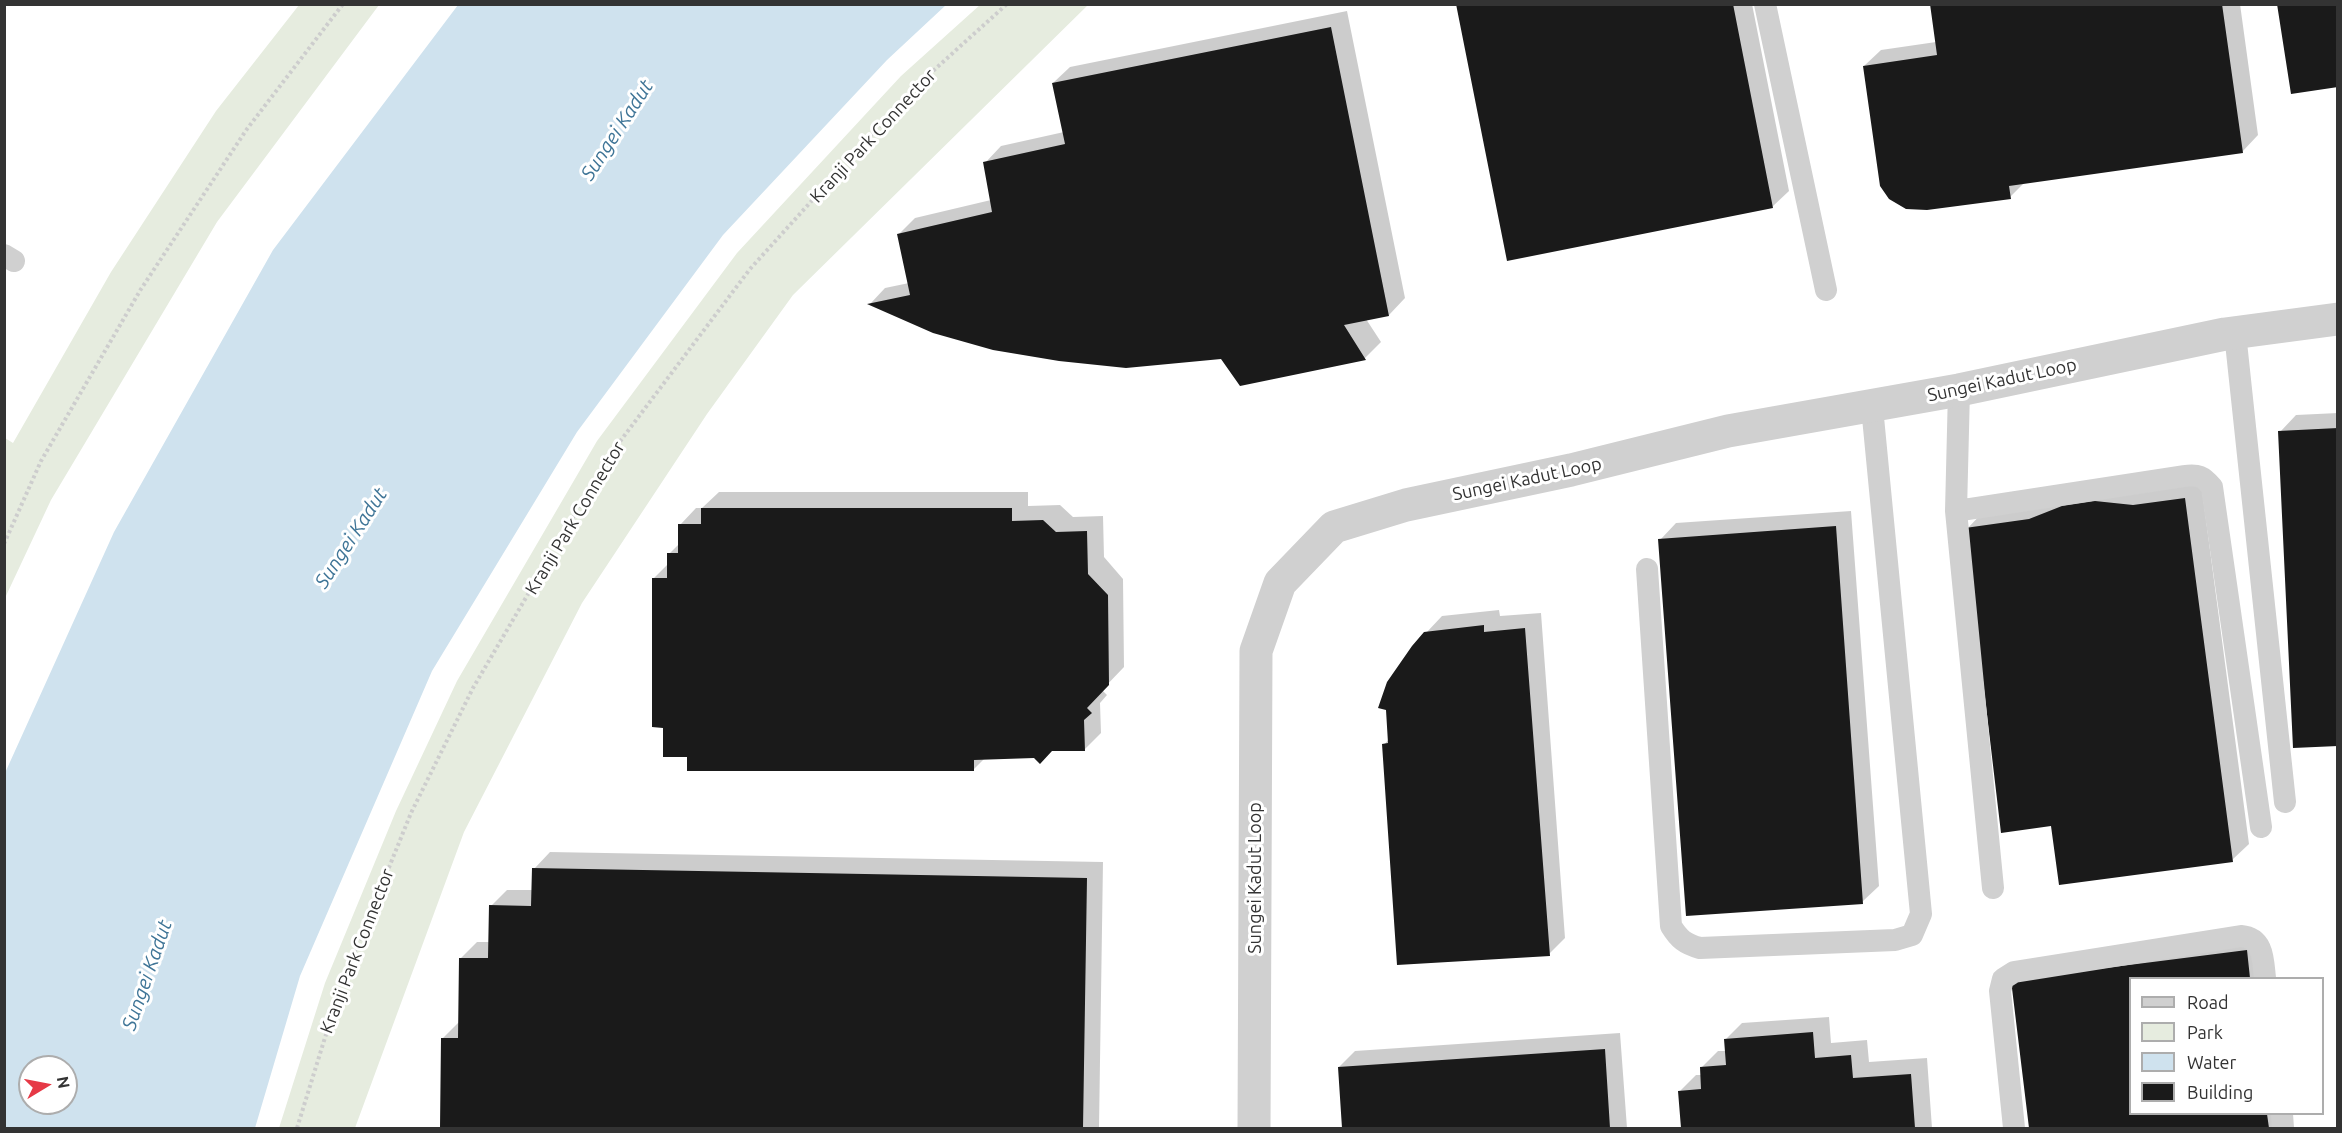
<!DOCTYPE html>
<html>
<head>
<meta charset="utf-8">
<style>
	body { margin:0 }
	#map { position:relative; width:2342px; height:1133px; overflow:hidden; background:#fff; font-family:Ubuntu,sans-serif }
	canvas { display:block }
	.frame { position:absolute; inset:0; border:6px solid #333; pointer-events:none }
	.legend { position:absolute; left:2129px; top:977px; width:195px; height:138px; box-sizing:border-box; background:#fff; border:2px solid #adadad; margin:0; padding:8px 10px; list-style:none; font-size:18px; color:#333 }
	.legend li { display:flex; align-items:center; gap:12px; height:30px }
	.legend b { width:30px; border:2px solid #adadad }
	.north { position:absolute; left:18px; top:1055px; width:60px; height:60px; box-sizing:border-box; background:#fff; border:2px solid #adadad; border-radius:50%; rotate:80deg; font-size:16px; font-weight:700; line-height:24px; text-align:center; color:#333 }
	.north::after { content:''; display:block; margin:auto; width:21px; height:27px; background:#e63946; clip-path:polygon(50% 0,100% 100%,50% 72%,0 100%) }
</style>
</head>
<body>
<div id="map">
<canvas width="2342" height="1133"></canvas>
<div class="frame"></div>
<ul class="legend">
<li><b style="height:8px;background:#d0d0d0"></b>Road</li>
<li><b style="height:16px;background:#e6ecdf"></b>Park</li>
<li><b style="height:16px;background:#cfe2ee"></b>Water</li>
<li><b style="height:16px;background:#1a1a1a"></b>Building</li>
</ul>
<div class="north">N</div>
</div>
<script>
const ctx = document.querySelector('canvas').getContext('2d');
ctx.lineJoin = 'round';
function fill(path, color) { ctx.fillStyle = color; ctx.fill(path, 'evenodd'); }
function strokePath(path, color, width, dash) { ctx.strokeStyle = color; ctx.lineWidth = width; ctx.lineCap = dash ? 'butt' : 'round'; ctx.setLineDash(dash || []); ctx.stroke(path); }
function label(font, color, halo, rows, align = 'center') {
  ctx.font = font + ' Ubuntu,sans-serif'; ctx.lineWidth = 6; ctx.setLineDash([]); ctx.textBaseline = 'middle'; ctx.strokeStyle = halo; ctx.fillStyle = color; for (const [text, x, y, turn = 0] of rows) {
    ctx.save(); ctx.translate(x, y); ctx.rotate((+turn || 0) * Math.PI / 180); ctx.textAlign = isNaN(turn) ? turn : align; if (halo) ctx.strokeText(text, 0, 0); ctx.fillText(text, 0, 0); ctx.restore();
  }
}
fill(new Path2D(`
	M981,4L1088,5L793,295L707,414L582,603L464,832L355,1128H279L325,983L396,811L457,681L597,441L737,253L901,76Z
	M299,5H379L217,222L51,500L5,598V438L13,443L111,272L216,111Z`), '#e6ecdf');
fill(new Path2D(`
	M458,5H946L887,60L723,235L577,432L432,671L300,976L255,1128H5V773L114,532L273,250ZM30,1067H66V1103H30Z`), '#cfe2ee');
fill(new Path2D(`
	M1457,4H1752L1789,191L1772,207Z
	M1931,4H2240L2258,135L2242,152L2025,182L2010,197L1864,66L1881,50L1936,42Z
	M1347,11L1405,298L1389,315L1366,319L1381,342L1365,358H1221L870,304L885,288L909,283L899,234L915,218L991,200L985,163L1001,146L1064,132L1053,83L1070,67Z
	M2338,413V745L2280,432L2296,415Z
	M2201,482L2249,844L2232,860L2052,825L1967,529L1983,512Z
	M719,492H1028V506L1060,505L1073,517L1103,516L1104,557L1123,579L1124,667L1102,690L1107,695L1100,703L1101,733L1084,750L1053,749L1034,757L985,758L973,770L688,755L664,726L654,578L669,563V554L680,543V525L696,508H702Z
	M1851,511L1879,886L1862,902L1660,540L1676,523Z
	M1499,610L1500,616L1541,613L1565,938L1549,954L1384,745L1389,739L1426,633L1442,616Z
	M550,852L1103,862L1099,1128H441L443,1038L460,1021L461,958L477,942H490L491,906L507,890H533L534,869Z
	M2262,934L2268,978H2130V1114H2285L2287,1128H2031L2012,980Z
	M1829,1017L1831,1043L1867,1040L1869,1062L1927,1058L1932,1128H1682L1680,1091L1696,1075H1702V1067L1718,1051H1726V1039L1742,1023Z
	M1620,1033L1627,1128H1343L1339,1067L1355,1051Z`), '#0003');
fill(new Path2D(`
	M1456,4H1733L1773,208L1507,261Z
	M1930,4H2222L2243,153L2009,186L2011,199L1927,210L1906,209L1889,199L1880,186L1863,66L1937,55Z
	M2277,4H2338V87L2291,94Z
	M1331,27L1389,316L1344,325L1366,360L1240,386L1221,359L1126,368L1059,361L993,350L933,333L867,304L910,295L897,234L992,212L983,162L1065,144L1052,83Z
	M2338,428V746L2293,748L2278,431Z
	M2185,498L2233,862L2059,885L2051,826L2001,833L1965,528L2029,519L2062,506L2095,501L2133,505Z
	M701,508H1012V521L1043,520L1056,532L1087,531L1088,574L1108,595L1109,685L1087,708L1092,713L1084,720L1085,751H1052L1040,764L1034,758L974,760V771H687V757H663V728L652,727V578H667V553H678V524H701Z
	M1836,526L1863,904L1686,916L1658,539Z
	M1484,625V632L1525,628L1550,956L1397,965L1382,744L1388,743L1386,710L1378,708L1387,682L1412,646L1424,632Z
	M532,868L1087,878L1083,1128H440L441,1038H458L459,958H488L489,905L531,906Z
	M2247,950L2250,978H2130V1114H2267L2269,1128H2029L2011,980Z
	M1813,1032L1815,1058L1851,1055L1853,1078L1911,1074L1915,1128H1681L1678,1091L1701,1089L1700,1067L1726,1065L1724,1039Z
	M1605,1049L1610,1128H1342L1338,1067Z`), '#1a1a1a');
strokePath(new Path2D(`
	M4,544L41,461L141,289L247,129L343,4
	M297,1128L341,986L411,813L473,688L609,456L750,269L913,89L1007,4`), '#cdcdcd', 4, [3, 3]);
strokePath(new Path2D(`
	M1765,4L1826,290
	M4,255L14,261
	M2235,333L2285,802
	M1959,390L1956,511L1993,888
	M1956,511L2184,476C2198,474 2203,476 2212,487L2261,827
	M1647,569L1671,926C1679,939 1685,944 1700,948L1895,940L1912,935L1921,914L1872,407
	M2282,1114L2283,1128
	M2014,1128L2000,991L2003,979L2014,972L2241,936C2264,938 2263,960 2265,978`), '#d0d0d0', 22);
strokePath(new Path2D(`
	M1254,1128L1256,651L1280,583L1334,527L1406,505L1571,470L1728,431L1959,390L2225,334L2338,319`), '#d0d0d0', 33);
label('18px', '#333', '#fff', [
	["Kranji Park Connector",873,136,-47],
	["Sungei Kadut Loop",2002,380,-12],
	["Sungei Kadut Loop",1527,479,-12],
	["Kranji Park Connector",575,518,-59],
	["Sungei Kadut Loop",1255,878,-90],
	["Kranji Park Connector",357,951,-69]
]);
label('italic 20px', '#3f7597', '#fff', [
	["Sungei Kadut",617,130,-57],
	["Sungei Kadut",351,538,-57],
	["Sungei Kadut",147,975,-71]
]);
</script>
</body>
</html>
